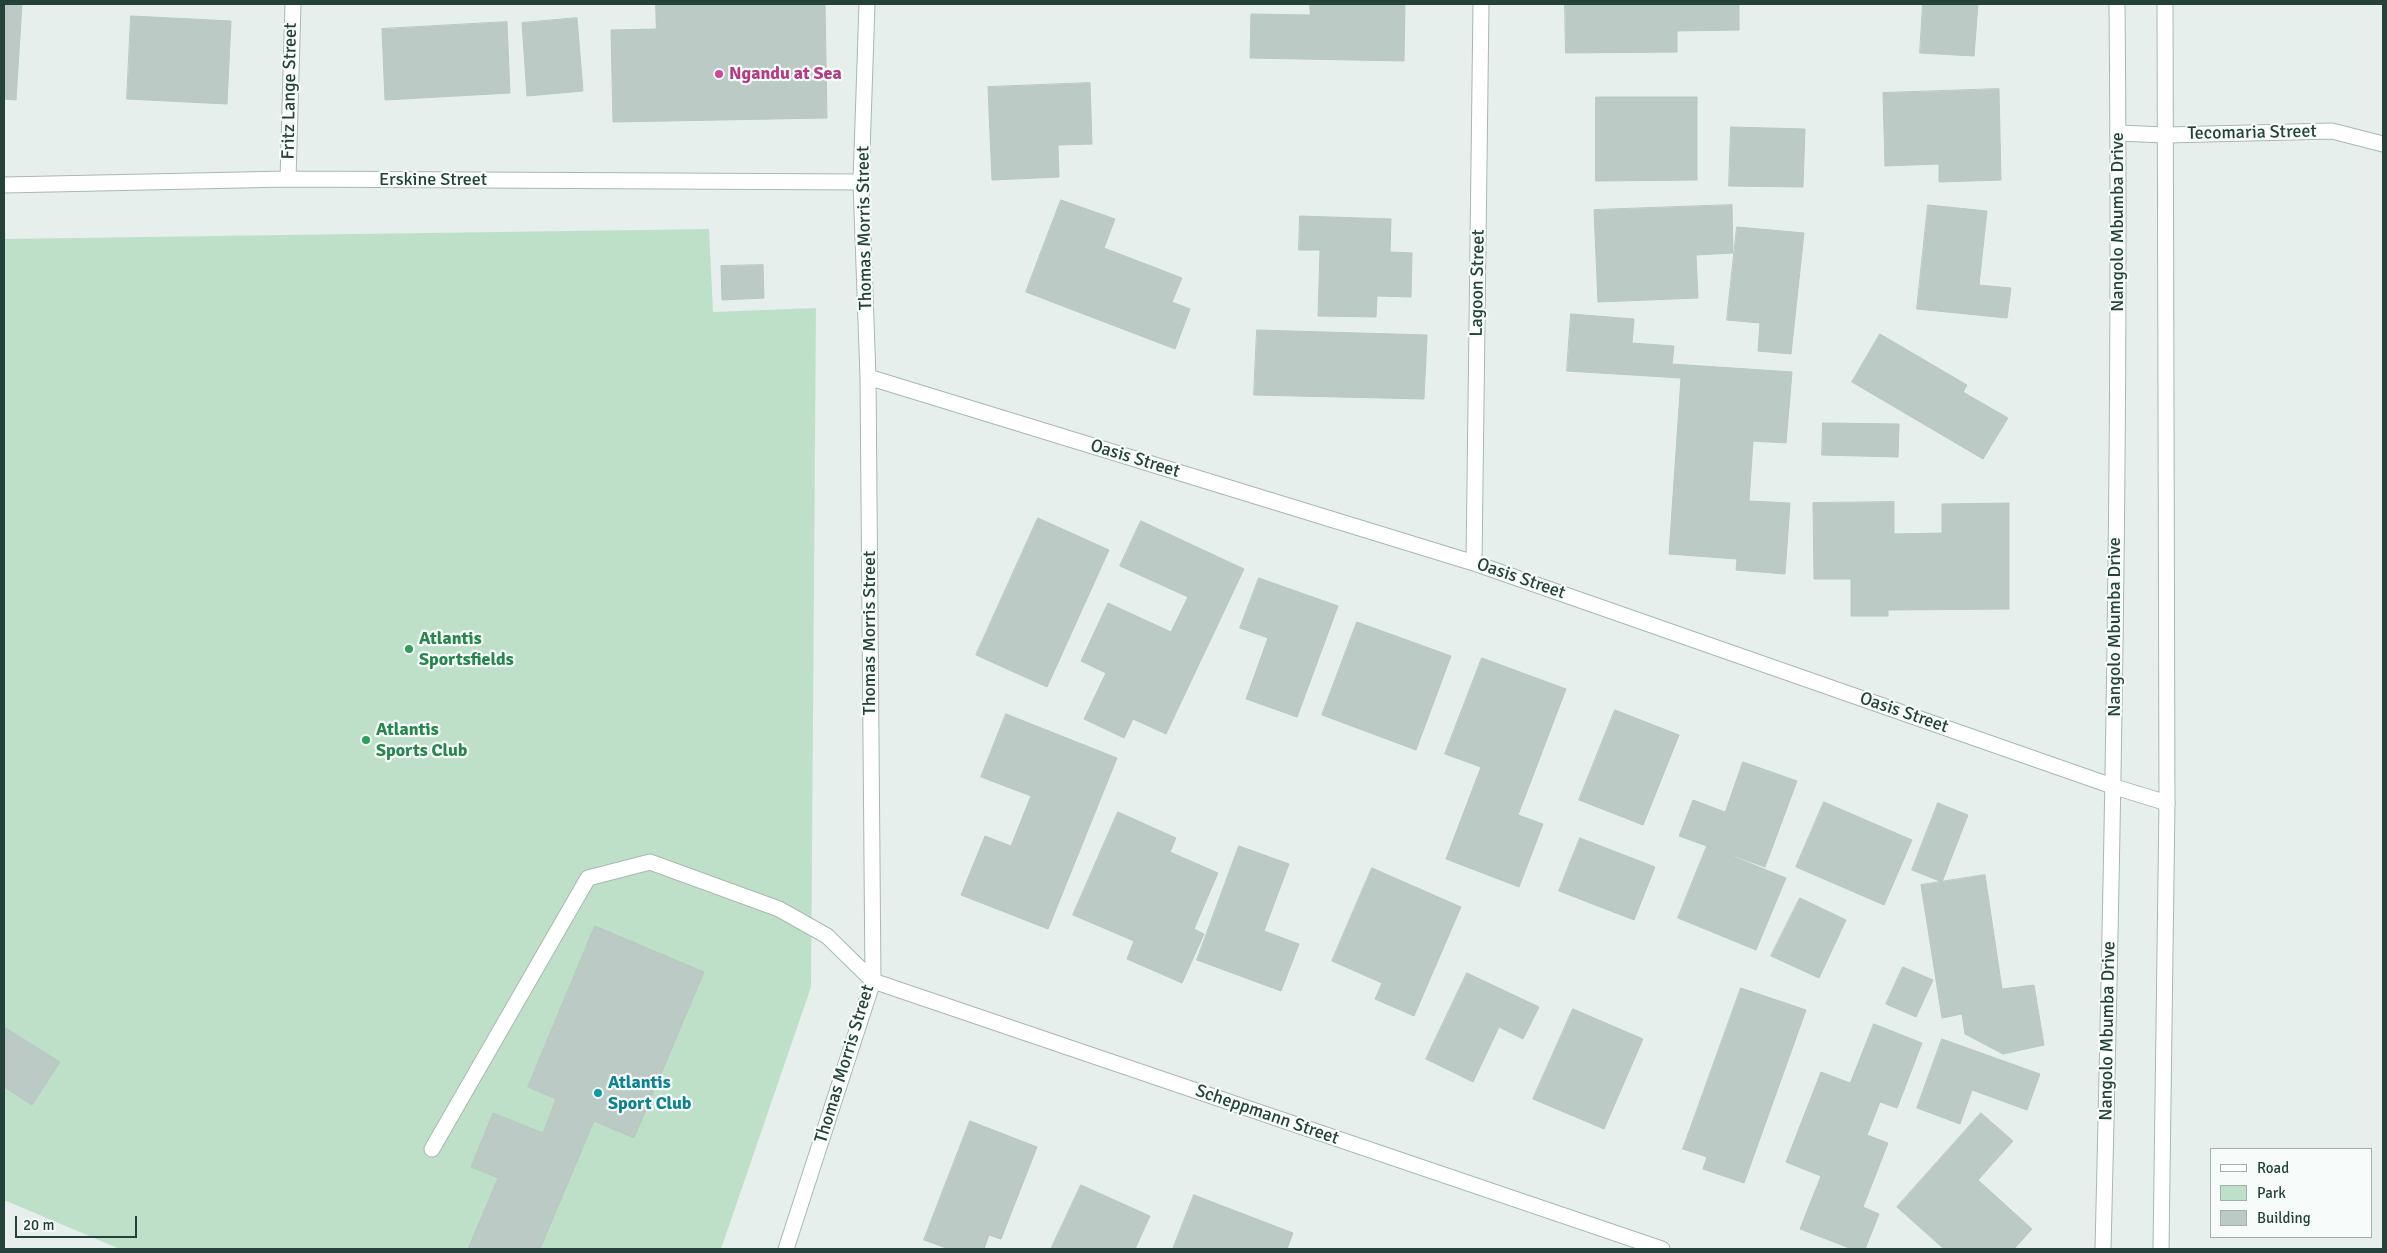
<!DOCTYPE html>
<html>
<head>
<meta charset="utf-8">
<style>
	body { margin:0 }
	#map { position:relative; width:2387px; height:1253px; overflow:hidden; background:#e6efeb; font-family:Signika,sans-serif }
	canvas { display:block }
	.frame { position:absolute; inset:0; border:5px solid #24423a; pointer-events:none }
	.legend { position:absolute; left:2210px; top:1148px; width:162px; height:90px; box-sizing:border-box; background:#f7fbf9; border:1px solid #a3b1ad; margin:0; padding:6px 9px; list-style:none; font-size:15px; color:#24423a }
	.legend li { display:flex; align-items:center; gap:10px; height:25px }
	.legend b { width:25px; border:1px solid #a3b1ad }
	.scale { position:absolute; left:15px; top:1216px; width:122px; height:22px; box-sizing:border-box; border:2px solid #24423a; border-top:0; padding-left:6px; font-size:15px; line-height:18px; white-space:nowrap; color:#24423a; -webkit-text-stroke:4px #f7fbf9; paint-order:stroke }
</style>
</head>
<body>
<div id="map">
<canvas width="2387" height="1253"></canvas>
<div class="frame"></div>
<ul class="legend">
<li><b style="height:6px;background:#fff"></b>Road</li>
<li><b style="height:14px;background:#bfe0c8"></b>Park</li>
<li><b style="height:14px;background:#bbcac4"></b>Building</li>
</ul>
<div class="scale">20 m</div>
</div>
<script>
const ctx = document.querySelector('canvas').getContext('2d');
ctx.lineJoin = 'round';
function fill(path, color) { ctx.fillStyle = color; ctx.fill(path, 'evenodd'); }
function strokePath(path, color, width, dash) { ctx.strokeStyle = color; ctx.lineWidth = width; ctx.lineCap = dash ? 'butt' : 'round'; ctx.setLineDash(dash || []); ctx.stroke(path); }
function label(font, color, halo, rows, align = 'center') {
  ctx.font = font + ' Signika,sans-serif'; ctx.lineWidth = 4.5; ctx.setLineDash([]); ctx.textBaseline = 'middle'; ctx.strokeStyle = halo; ctx.fillStyle = color; for (const [text, x, y, turn = 0] of rows) {
    ctx.save(); ctx.translate(x, y); ctx.rotate((+turn || 0) * Math.PI / 180); ctx.textAlign = isNaN(turn) ? turn : align; if (halo) ctx.strokeText(text, 0, 0); ctx.fillText(text, 0, 0); ctx.restore();
  }
}
fill(new Path2D(`
	M709,229L713,312L816,308L811,987L721,1249H120L4,1200V239Z`), '#bfe0c8');
const building = new Path2D(`
	M4,4H22L16,100L4,99Z
	M656,4H825L827,118L613,122L611,30L656,29Z
	M1310,4H1405L1404,61L1250,58L1251,14L1310,15Z
	M1565,4H1739V30L1677,31V52L1566,53Z
	M1923,4H1978L1974,56L1920,53Z
	M131,16L231,21L227,104L127,99Z
	M577,18L583,91L527,96L522,23Z
	M507,22L510,93L385,100L382,29Z
	M1090,83L1092,144L1058,145L1059,177L992,180L988,87Z
	M1999,89L2001,180L1939,182V164L1885,166L1883,93Z
	M1596,97H1697V180L1596,181Z
	M1731,127L1805,129L1803,187L1729,186Z
	M1061,200L1115,219L1104,248L1182,278L1172,302L1190,309L1175,349L1026,292Z
	M1732,205L1733,253L1696,255L1698,298L1598,302L1594,210Z
	M1928,205L1987,211L1979,285L2011,288L2007,318L1917,309Z
	M1300,216L1391,219L1390,252L1412,253L1411,297L1377,296L1376,317L1318,316L1320,250H1299Z
	M1737,227L1804,233L1791,354L1758,351L1760,323L1727,320Z
	M763,265L764,298L722,300L721,266Z
	M1571,314L1634,319L1632,343L1674,346L1672,364L1792,372L1786,443L1753,441L1749,501L1790,503L1785,574L1736,570L1737,559L1669,554L1681,378L1567,371Z
	M1257,330L1427,335L1424,399L1254,395Z
	M1880,334L1967,385L1963,392L2008,418L1983,459L1852,382Z
	M1823,423L1899,424L1898,457L1822,455Z
	M1894,502V534L1942,533V504L2009,503V609L1888,610V616H1851V579H1814L1813,503Z
	M1038,518L1109,550L1047,687L976,655Z
	M1141,521L1244,569L1166,734L1133,719L1124,738L1084,719L1106,673L1081,661L1108,603L1171,632L1188,597L1120,566Z
	M1259,578L1338,606L1297,717L1246,699L1268,638L1240,628Z
	M1357,622L1451,656L1416,750L1322,715Z
	M1482,658L1566,689L1518,815L1543,824L1519,887L1446,859L1481,767L1445,754Z
	M1615,710L1679,735L1643,825L1579,800Z
	M1006,714L1117,758L1048,929L961,895L985,836L1011,846L1031,796L981,777Z
	M1743,762L1797,781L1765,867L1679,836L1693,800L1725,812Z
	M1824,802L1912,840L1884,905L1796,867Z
	M1938,803L1968,815L1942,882L1912,870Z
	M1118,812L1176,838L1170,852L1218,873L1194,929L1204,934L1182,983L1127,959L1134,941L1073,915Z
	M1580,838L1655,867L1634,920L1559,891Z
	M1239,846L1289,864L1264,931L1299,944L1281,991L1197,960Z
	M1707,846L1786,878L1756,950L1678,918Z
	M1372,868L1461,907L1414,1016L1375,999L1382,983L1332,961Z
	M1985,875L2002,989L2034,985L2044,1045L2003,1054L1965,1034L1962,1014L1942,1018L1921,885Z
	M1800,898L1846,920L1819,978L1771,956Z
	M595,926L704,972L634,1138L594,1121L540,1249H468L498,1178L471,1167L493,1113L543,1133L556,1099L528,1087Z
	M1903,967L1933,980L1916,1017L1886,1004Z
	M1467,973L1539,1007L1523,1039L1499,1027L1473,1082L1426,1059Z
	M1741,988L1806,1010L1744,1183L1703,1169L1707,1157L1683,1149Z
	M1573,1009L1643,1039L1604,1129L1533,1099Z
	M1874,1024L1922,1043L1897,1108L1880,1102L1867,1135L1888,1143L1863,1207L1879,1214L1865,1249H1852L1800,1229L1821,1176L1786,1162L1821,1072L1850,1083Z
	M4,1027L60,1062L32,1105L4,1087Z
	M1942,1039L2040,1074L2027,1110L1972,1090L1960,1124L1917,1108Z
	M1981,1113L2013,1141L1978,1180L2032,1229L2014,1249H1944L1897,1207Z
	M970,1121L1037,1147L1001,1239L989,1235L984,1249H949L924,1240Z
	M1081,1185L1150,1216L1135,1249H1051Z
	M1194,1195L1293,1233L1287,1249H1173Z`);
fill(building, '#bbcac4');
strokePath(building, '#b8c9c2', 1);
const service = new Path2D(`
	M432,1149L588,878L650,862L779,909L827,936L873,981`);
const minor = new Path2D(`
	M2118,133L2166,135L2332,131L2383,144
	M288,179L293,4
	M4,185L288,179L861,182
	M868,377L1474,563L2115,787L2167,803
	M1474,563L1481,4
	M873,981L1662,1249
	M786,1249L873,981L868,377L861,182L867,4`);
const tertiary = new Path2D(`
	M2103,1249C2113,834 2121,419 2117,4
	M2161,1249L2167,803L2165,4`);
strokePath(service, '#a8b8b2', 17);
strokePath(minor, '#a8b8b2', 17);
strokePath(tertiary, '#a8b8b2', 17);
strokePath(service, '#fff', 15);
strokePath(minor, '#fff', 15);
strokePath(tertiary, '#fff', 15);
for (const [x, y, r, color] of [
	[719,74,5,"#d1479c"],
	[409,649,5,"#2e9e5b"],
	[366,740,5,"#2e9e5b"],
	[598,1093,5,"#0f9aa8"]
]) { const dot = new Path2D(); dot.arc(x, y, r, 0, 2 * Math.PI); ctx.fillStyle = color; ctx.fill(dot); strokePath(dot, '#f7fbf9', 2); }
label('bold 18px', '#b23c85', '#f7fbf9', [
	["Ngandu at Sea",729,74]
], 'left');
label('18px', '#24423a', '#f7fbf9', [
	["Fritz Lange Street",290,91,-89],
	["Tecomaria Street",2252,133,-1],
	["Erskine Street",433,180],
	["Nangolo Mbumba Drive",2118,222,-90],
	["Thomas Morris Street",865,228,-91],
	["Lagoon Street",1478,283,-89],
	["Oasis Street",1135,459,17],
	["Oasis Street",1521,579,19],
	["Nangolo Mbumba Drive",2115,627,-90],
	["Thomas Morris Street",870,633,-90],
	["Oasis Street",1904,713,19],
	["Nangolo Mbumba Drive",2108,1031,-89],
	["Thomas Morris Street",845,1064,-73],
	["Scheppmann Street",1267,1115,19]
]);
label('bold 18px', '#27864d', '#f7fbf9', [
	["Atlantis",419,639],
	["Sportsfields",419,660],
	["Atlantis",376,730],
	["Sports Club",376,751]
], 'left');
label('bold 18px', '#0d838f', '#f7fbf9', [
	["Atlantis",608,1083],
	["Sport Club",608,1104]
], 'left');
</script>
</body>
</html>
